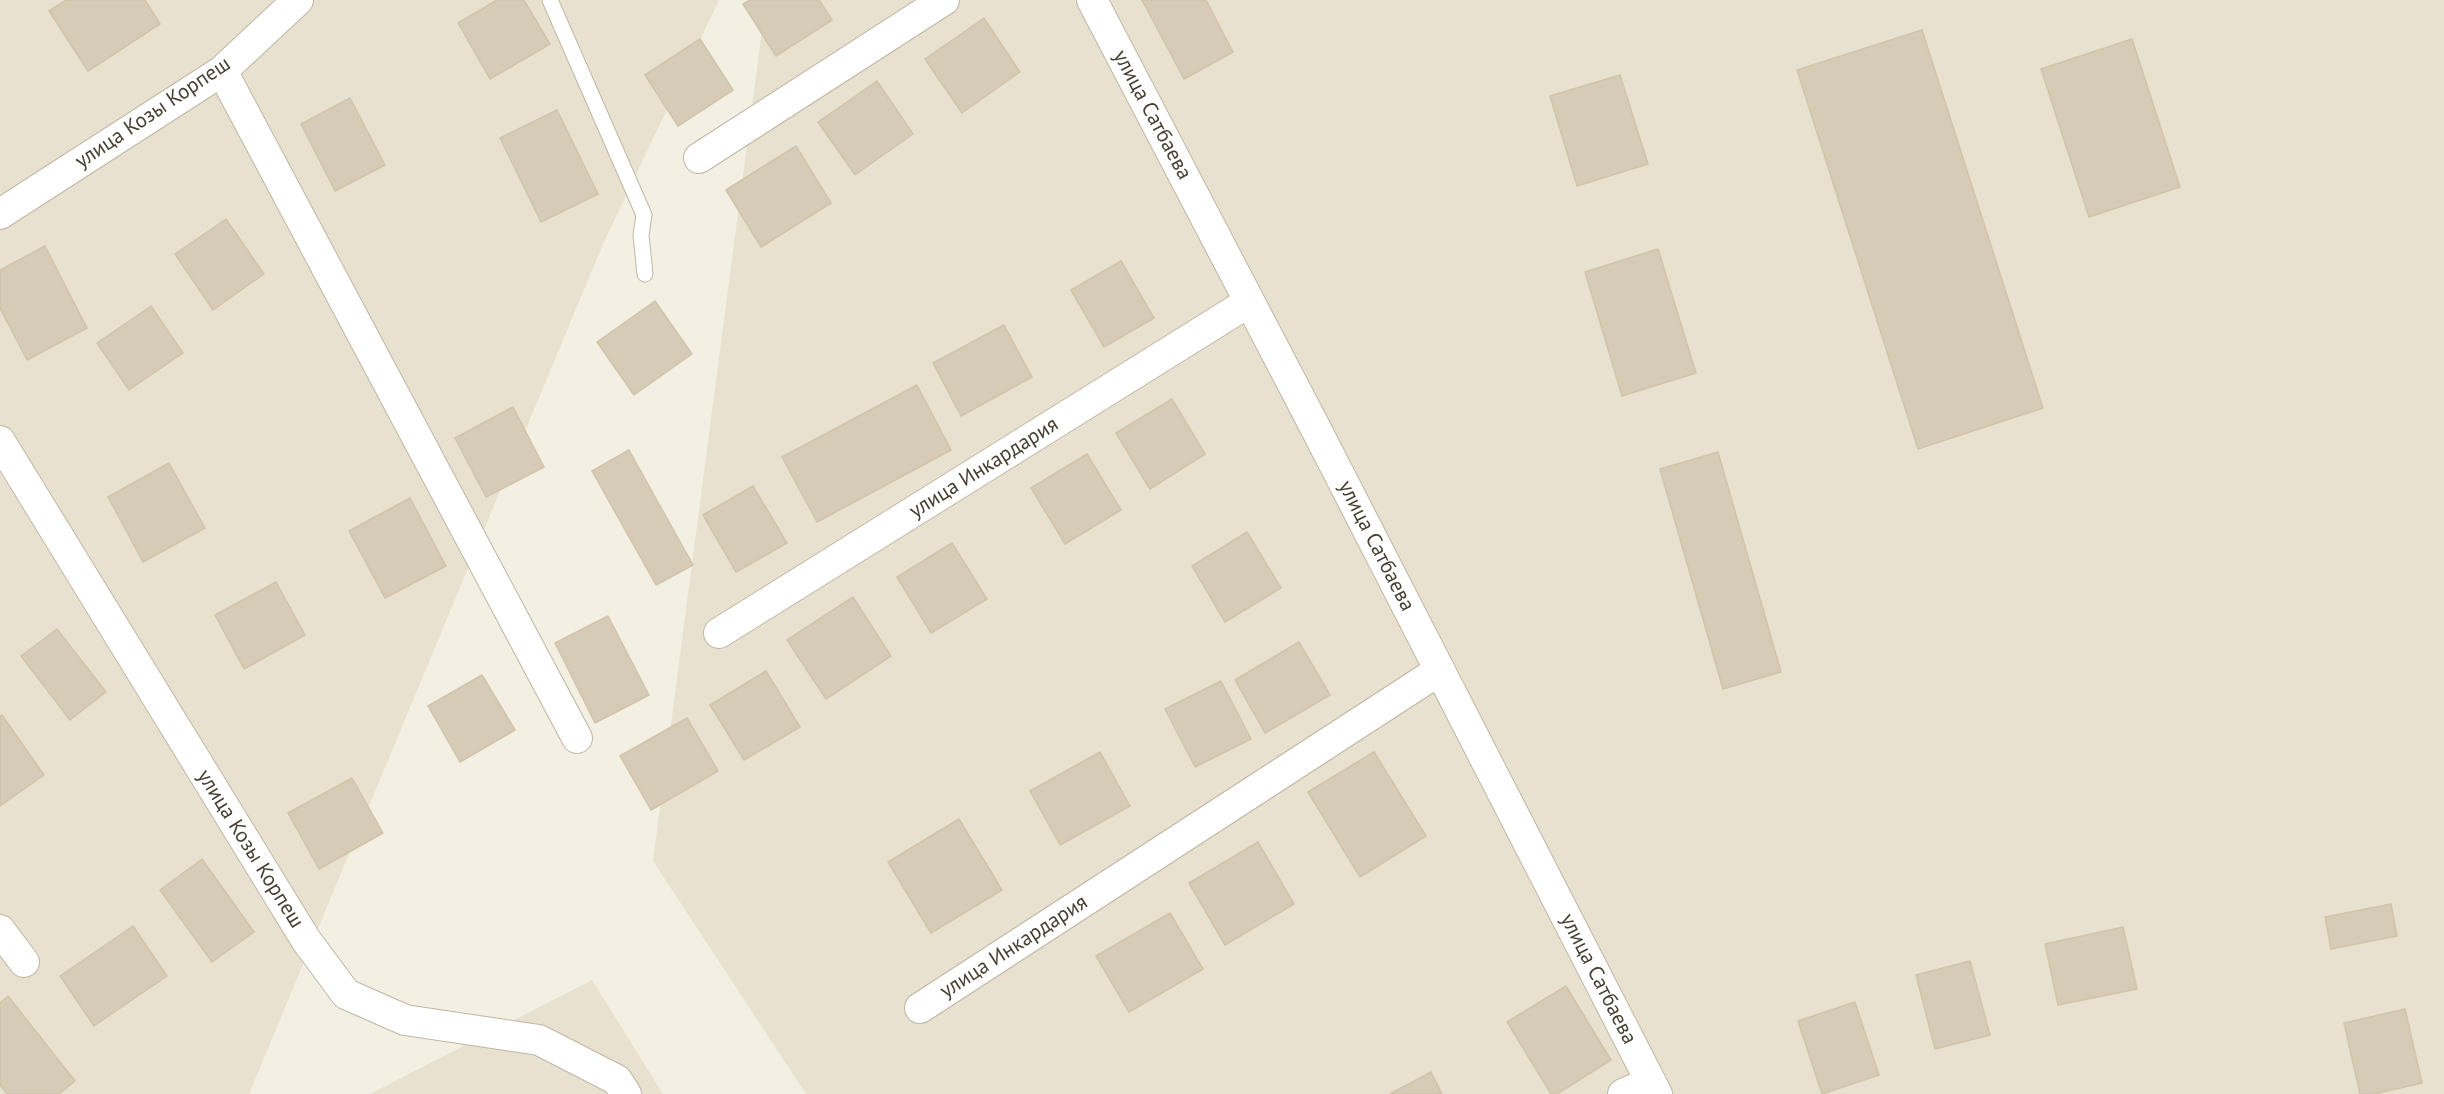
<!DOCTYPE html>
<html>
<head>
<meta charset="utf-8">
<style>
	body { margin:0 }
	canvas { display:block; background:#f3efe2 }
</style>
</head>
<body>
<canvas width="2444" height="1094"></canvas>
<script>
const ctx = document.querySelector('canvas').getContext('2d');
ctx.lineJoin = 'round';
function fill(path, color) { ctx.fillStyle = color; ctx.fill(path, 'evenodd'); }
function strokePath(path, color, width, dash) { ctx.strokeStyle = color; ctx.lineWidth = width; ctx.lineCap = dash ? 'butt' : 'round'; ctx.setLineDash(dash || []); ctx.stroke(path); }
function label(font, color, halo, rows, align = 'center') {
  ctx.font = font + ' "PT Sans",sans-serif'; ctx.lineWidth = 4.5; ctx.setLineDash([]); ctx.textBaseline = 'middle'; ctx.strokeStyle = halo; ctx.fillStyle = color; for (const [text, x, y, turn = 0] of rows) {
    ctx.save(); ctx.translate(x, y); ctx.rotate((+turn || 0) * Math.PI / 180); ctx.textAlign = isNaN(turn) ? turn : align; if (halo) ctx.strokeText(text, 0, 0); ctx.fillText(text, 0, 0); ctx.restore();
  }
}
fill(new Path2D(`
	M0,0H719L603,244L249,1094H0Z
	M766,0H2444V1094H806L653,861Z
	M592,980L663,1094H370Z`), '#e8e1cf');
const building = new Path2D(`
	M66,0H145L160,24L88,71L49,11Z
	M497,0H524L550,44L490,79L458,23Z
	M750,0H819L832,20L776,56L743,4Z
	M1142,0H1206L1233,52L1184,79Z
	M984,18L1020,72L962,113L925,59Z
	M1922,30L2043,408L1918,449L1797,70Z
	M700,39L733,90L678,126L645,75Z
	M2132,39L2180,187L2089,217L2041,69Z
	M1620,75L1648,164L1577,186L1550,96Z
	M877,81L913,134L855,175L818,122Z
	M350,98L385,165L335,191L301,124Z
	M557,110L598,194L541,222L500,138Z
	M796,146L831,203L761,247L726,190Z
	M226,219L264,274L213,310L175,254Z
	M45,246L87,328L27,360L0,308V270Z
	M1658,249L1696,373L1622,396L1585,272Z
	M1121,261L1154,318L1104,347L1071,290Z
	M655,301L692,354L634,395L597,342Z
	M151,306L183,353L129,390L97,343Z
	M1004,325L1032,377L961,416L933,363Z
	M917,385L951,450L817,522L782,457Z
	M1172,399L1205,454L1150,489L1116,433Z
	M513,407L544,467L486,497L455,438Z
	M629,450L693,565L656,585L592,471Z
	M1718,452L1781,672L1723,689L1660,469Z
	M1087,454L1121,510L1065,544L1031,488Z
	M169,463L205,528L143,562L108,497Z
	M753,486L787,543L736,572L703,515Z
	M410,498L446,566L385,598L349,531Z
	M1247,532L1281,588L1225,622L1192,566Z
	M952,543L987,599L931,633L897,577Z
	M276,582L305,635L244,669L215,615Z
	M853,597L891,656L826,699L787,640Z
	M608,616L649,695L595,723L555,643Z
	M57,629L106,692L70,720L21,656Z
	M1299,642L1330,695L1265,733L1235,680Z
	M766,671L800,727L744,760L710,705Z
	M482,675L515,730L460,762L428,706Z
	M1221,681L1251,739L1195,767L1165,709Z
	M2,715L44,775L0,806V716Z
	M687,718L718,771L651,810L620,756Z
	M1100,752L1130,806L1060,845L1030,791Z
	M1374,752L1426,836L1360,877L1308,792Z
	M352,778L383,833L319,869L288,813Z
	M959,819L1002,890L931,933L888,862Z
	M1258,842L1294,904L1225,945L1189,883Z
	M202,859L254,932L212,962L160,890Z
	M2391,904L2397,936L2331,949L2325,917Z
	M1170,913L1203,969L1129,1012L1096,956Z
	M133,926L167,976L94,1026L60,976Z
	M2123,927L2137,989L2058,1005L2045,944Z
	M1970,961L1990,1035L1935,1049L1916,975Z
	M1566,986L1611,1060L1557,1094H1551L1507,1022Z
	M8,996L75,1081L59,1094H7L0,1085V1003Z
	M1855,1002L1879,1075L1822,1094L1798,1021Z
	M2405,1009L2422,1083L2374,1094H2360L2344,1023Z
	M1431,1072L1442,1094H1390Z`);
fill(building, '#d5cbb6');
strokePath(building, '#d1c4a9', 1.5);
const lane = new Path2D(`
	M550,0L644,215L641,235L645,274`);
const street = new Path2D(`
	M1092,0L1316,429L1657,1094
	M222,71L577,738
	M699,158L944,0
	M0,214L222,71L298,0
	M0,441L306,940L346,994L405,1020L539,1040L617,1080L626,1094
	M719,633L1249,302
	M0,930L24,962
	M920,1008L1440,670
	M1623,1094L1651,1082`);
strokePath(lane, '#bfb7a4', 17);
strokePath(street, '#bfb7a4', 32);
strokePath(lane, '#fff', 15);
strokePath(street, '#fff', 30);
label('21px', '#453f32', '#fff', [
	["улица Козы Корпеш",153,113,-34],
	["улица Сатбаева",1152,115,62],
	["улица Инкардария",984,468,-32],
	["улица Сатбаева",1376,546,63],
	["улица Козы Корпеш",250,849,58],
	["улица Инкардария",1014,947,-33],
	["улица Сатбаева",1598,979,63]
]);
</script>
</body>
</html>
